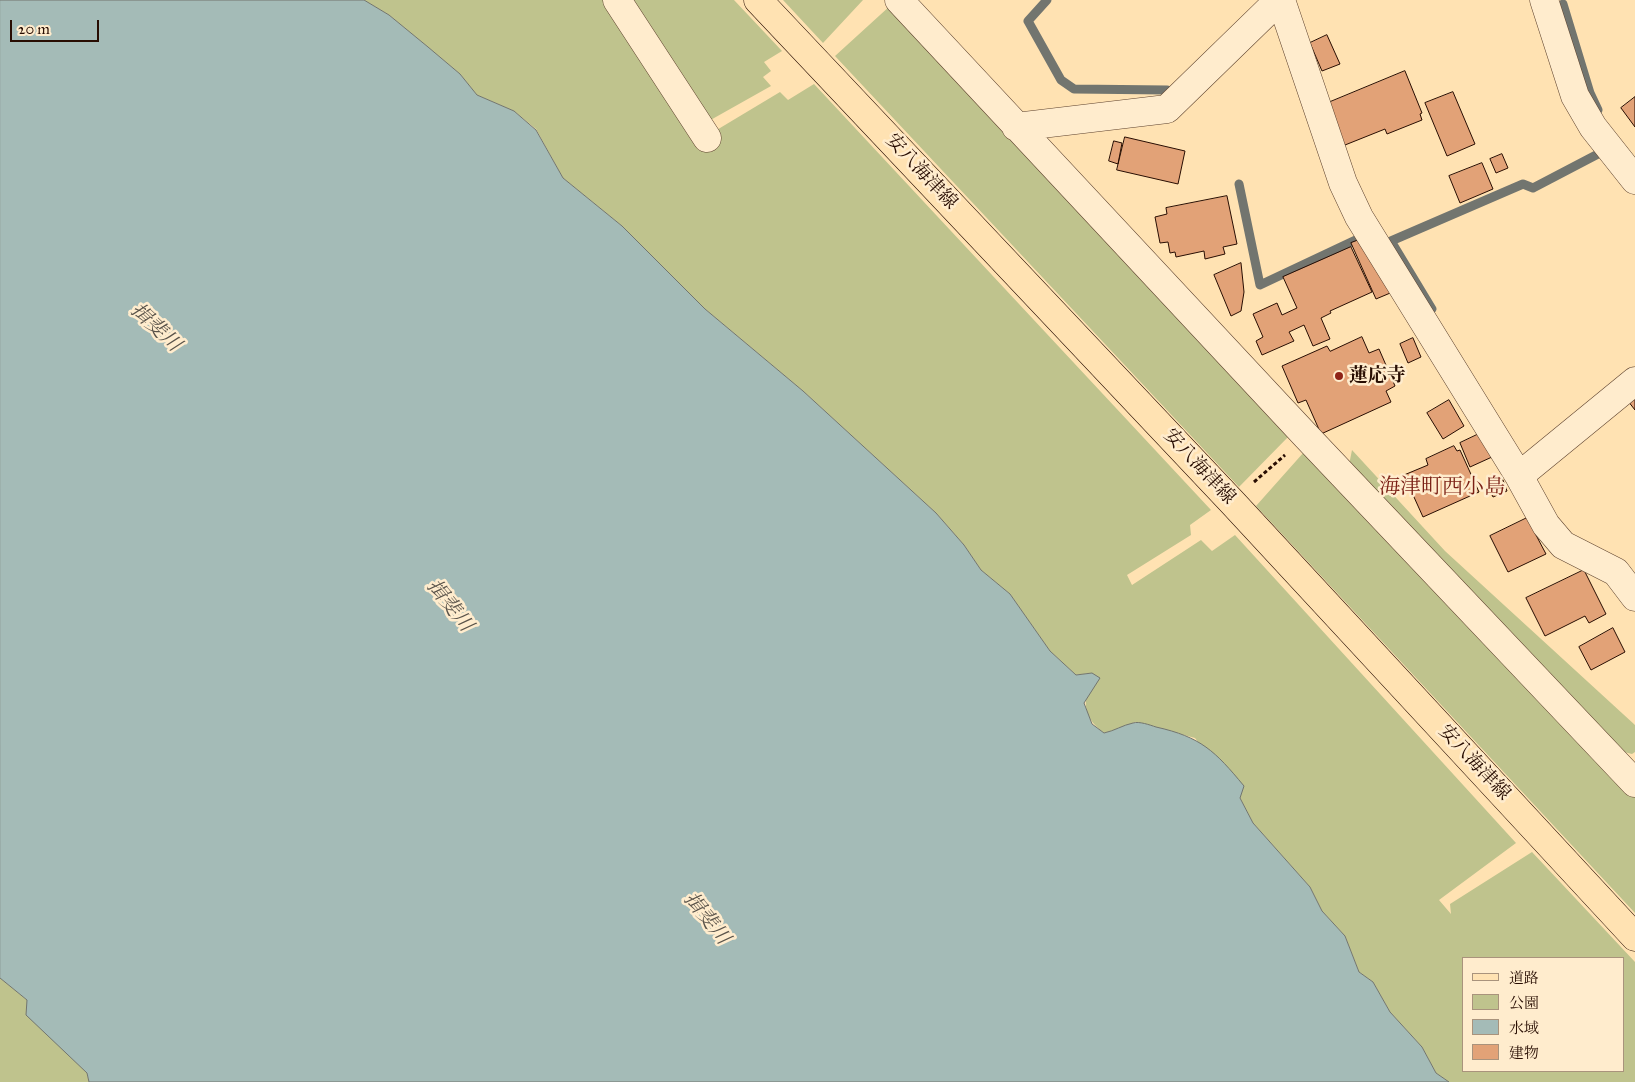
<!DOCTYPE html>
<html>
<head>
<meta charset="utf-8">
<style>
	body { margin:0 }
	#map { position:relative; width:1635px; height:1082px; overflow:hidden; background:#ffe2b2; font-family:"IM FELL Great Primer","Noto Serif JP",serif }
	canvas { display:block }
	.legend { position:absolute; left:1462px; top:957px; width:162px; height:115px; box-sizing:border-box; background:#ffeccd; border:1px solid #a9937c; margin:0; padding:6px 9px; list-style:none; font-size:15px; color:#280d02 }
	.legend li { display:flex; align-items:center; gap:10px; height:25px }
	.legend b { width:25px; border:1px solid #a9937c }
	.scale { position:absolute; left:10px; top:20px; width:89px; height:22px; box-sizing:border-box; border:2px solid #280d02; border-top:0; padding-left:6px; font-size:15px; line-height:18px; white-space:nowrap; color:#280d02; -webkit-text-stroke:4px #ffeccd; paint-order:stroke }
</style>
</head>
<body>
<div id="map">
<canvas width="1635" height="1082"></canvas>
<ul class="legend">
<li><b style="height:6px;background:#ffe2b2"></b>道路</li>
<li><b style="height:14px;background:#bfc38d"></b>公園</li>
<li><b style="height:14px;background:#a4bbb7"></b>水域</li>
<li><b style="height:14px;background:#e2a277"></b>建物</li>
</ul>
<div class="scale">20 m</div>
</div>
<script>
const ctx = document.querySelector('canvas').getContext('2d');
ctx.lineJoin = 'round';
function fill(path, color) { ctx.fillStyle = color; ctx.fill(path, 'evenodd'); }
function strokePath(path, color, width, dash) { ctx.strokeStyle = color; ctx.lineWidth = width; ctx.lineCap = dash ? 'butt' : 'round'; ctx.setLineDash(dash || []); ctx.stroke(path); }
function label(font, color, halo, rows, align = 'center') {
  ctx.font = font + ' "IM FELL Great Primer","Noto Serif JP",serif'; ctx.lineWidth = 5; ctx.setLineDash([]); ctx.textBaseline = 'middle'; ctx.strokeStyle = halo; ctx.fillStyle = color; for (const [text, x, y, turn = 0] of rows) {
    ctx.save(); ctx.translate(x, y); ctx.rotate((+turn || 0) * Math.PI / 180); ctx.textAlign = isNaN(turn) ? turn : align; if (halo) ctx.strokeText(text, 0, 0); ctx.fillText(text, 0, 0); ctx.restore();
  }
}
fill(new Path2D(`
	M364,0H603L700,149L715,131L780,92L788,100L814,84L1211,510L1190,525L1191,535L1127,575L1132,585L1201,540L1212,551L1235,535L1516,843L1439,900L1451,914L1450,904L1532,852L1635,962V1082H1449L1436,1073L1422,1047L1390,1012L1373,982L1359,972L1345,936L1322,911L1310,887L1253,823L1240,798L1195,738L1135,722L1117,730L1104,733C1079,714 1085,699 1092,673L1076,675L1050,651L1010,594L981,570L964,545L936,513L803,391L705,309L622,226L563,178L536,129L514,111L477,95L460,74L389,15ZM1464,958H1624V1071H1464Z
	M628,0H734L782,51L764,62L771,71L763,77L771,86L707,122Z
	M783,0H863L823,43Z
	M891,5L1289,436L1239,487L835,56Z
	M1352,450L1445,551L1635,725V752L1632,754L1624,752L1348,470Z
	M1304,452L1635,797V913L1256,506Z
	M0,978L27,1000L72,1058L87,1073L89,1082H0Z`), '#bfc38d');
const water = new Path2D(`
	M0,0H364L389,15L428,47L460,74L477,95L514,111L536,130L563,178L622,226L705,309L803,391L936,513L964,545L981,570L1010,594L1050,651L1076,675L1092,673L1100,678L1084,703L1092,724L1104,733C1114,731 1123,725 1133,723C1139,721 1150,725 1156,727C1201,737 1215,751 1244,786L1240,798L1253,823L1310,887L1322,911L1345,936L1359,972L1373,982L1390,1012L1422,1047L1436,1073L1449,1082H89L87,1073L26,1015L27,1000L0,978Z`);
fill(water, '#a4bbb7');
strokePath(water, '#72756f', 1);
strokePath(new Path2D(`
	M1047,0L1028,21L1061,80L1074,89L1167,90
	M1563,4L1590,93L1598,110
	M1239,184L1260,285L1364,236
	M1432,309L1391,241L1523,184L1533,188L1598,154`), '#72756f', 9);
const building = new Path2D(`
	M1327,35L1340,64L1322,71L1310,43Z
	M1405,71L1422,113L1420,114L1422,120L1387,134L1385,129L1340,147L1323,105Z
	M1453,92L1475,144L1447,156L1425,103Z
	M1635,97V127L1621,108Z
	M1125,137L1185,151L1178,184L1117,170Z
	M1114,141L1122,143L1118,164L1109,161Z
	M1502,154L1508,168L1496,173L1490,159Z
	M1482,163L1493,189L1460,203L1449,176Z
	M1227,196L1237,244L1223,247L1225,254L1205,259L1204,251L1176,257L1175,252L1170,253L1168,242L1160,243L1155,217L1167,214L1166,208Z
	M1364,238L1395,291L1376,299L1351,243Z
	M1351,247L1372,292L1330,311L1331,313L1321,318L1330,339L1313,346L1304,325L1289,332L1294,341L1262,355L1256,341L1263,337L1253,314L1277,303L1282,315L1297,308L1283,277Z
	M1241,263L1244,292L1241,311L1231,316L1214,275Z
	M1362,337L1369,353L1379,349L1395,386L1386,391L1391,402L1321,434L1306,400L1298,403L1282,366L1327,346L1330,351Z
	M1413,338L1421,357L1408,363L1400,344Z
	M1635,395V410L1628,401Z
	M1449,400L1464,426L1443,439L1427,413Z
	M1481,433L1492,457L1470,467L1460,443Z
	M1454,446L1457,451L1460,450L1479,492L1423,517L1404,475L1428,465L1426,459Z
	M1503,480L1507,491L1493,497L1488,487Z
	M1527,518L1546,554L1508,572L1490,536Z
	M1584,570L1606,614L1589,623L1585,616L1545,636L1526,598Z
	M1613,628L1625,652L1591,670L1579,647Z`);
fill(building, '#e2a277');
strokePath(building, '#280d02', 1);
const minor = new Path2D(`
	M617,0L707,138
	M899,0L1306,436L1635,783
	M1281,0L1343,183L1359,217L1519,476L1635,381
	M1544,0L1575,96L1593,127L1635,180
	M1016,127L1167,109L1279,0
	M1519,476L1546,525L1563,545L1616,572L1635,597`);
const major = new Path2D(`
	M758,0L1232,502L1635,937`);
strokePath(minor, '#5e422e', 29);
strokePath(major, '#280d02', 29);
strokePath(new Path2D(`
	M1254,482L1285,455`), '#280d02', 3, [4, 2.5]);
strokePath(minor, '#ffeccd', 28);
strokePath(major, '#ffe2b2', 28);
for (const [x, y, r, color] of [
	[1339,376,5,"#8f2418"]
]) { const dot = new Path2D(); dot.arc(x, y, r, 0, 2 * Math.PI); ctx.fillStyle = color; ctx.fill(dot); strokePath(dot, '#ffeccd', 2); }
label('19px', '#280d02', '#ffeccd', [
	["安八海津線",921,172,47],
	["安八海津線",1199,467,47],
	["安八海津線",1474,763,47]
]);
label('bold 19px', '#280d02', '#ffeccd', [
	["蓮応寺",1349,376]
], 'left');
label('italic 20px', '#5a534a', '#ffeccd', [
	["揖斐川",155,328,43],
	["揖斐川",449,606,51],
	["揖斐川",706,919,51]
]);
label('21px', '#7a1f14', '#ffeccd', [
	["海津町西小島",1442,488]
]);
</script>
</body>
</html>
